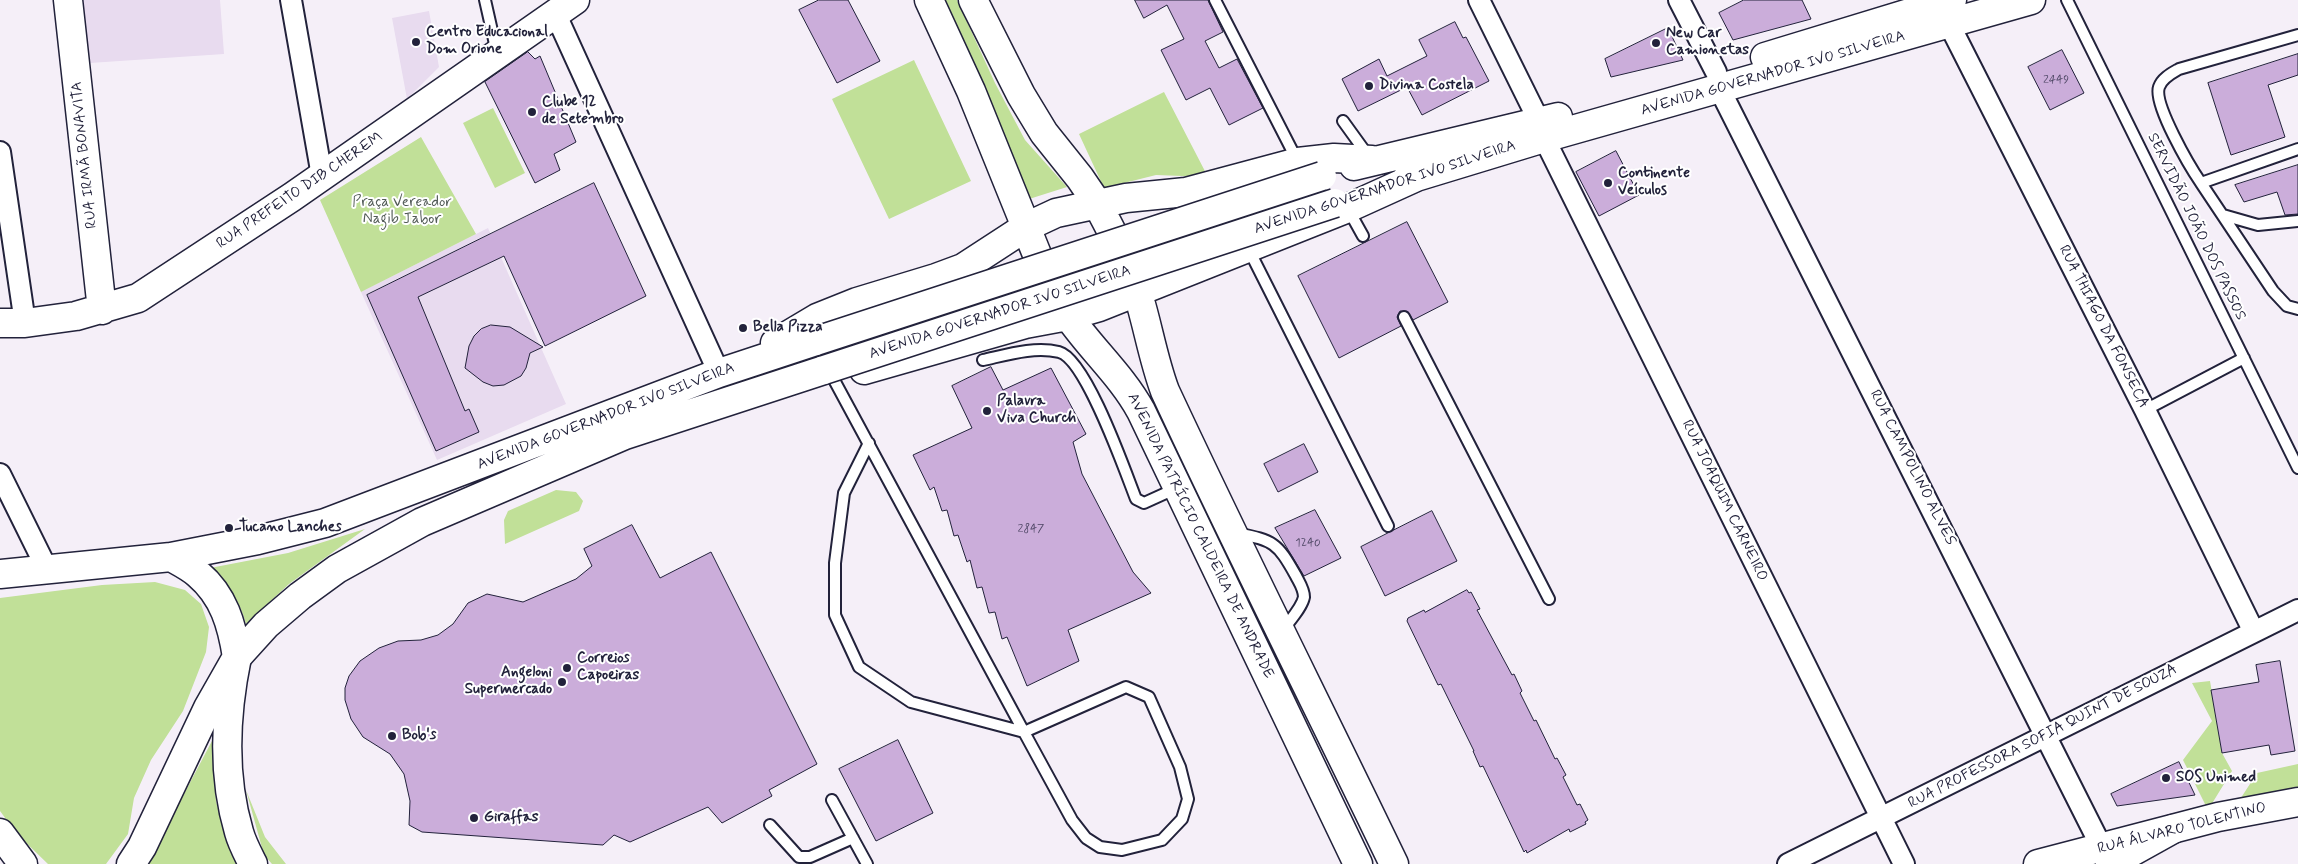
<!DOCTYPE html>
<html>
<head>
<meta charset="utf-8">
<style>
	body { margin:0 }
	canvas { display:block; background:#f5eff8 }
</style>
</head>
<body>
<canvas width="2298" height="864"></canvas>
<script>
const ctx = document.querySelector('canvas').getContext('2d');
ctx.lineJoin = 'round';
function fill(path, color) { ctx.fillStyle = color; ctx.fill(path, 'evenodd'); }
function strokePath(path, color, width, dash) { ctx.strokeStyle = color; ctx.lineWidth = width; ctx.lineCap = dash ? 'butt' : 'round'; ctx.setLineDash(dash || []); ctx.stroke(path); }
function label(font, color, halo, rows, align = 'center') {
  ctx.font = font + ' Mynerve,sans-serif'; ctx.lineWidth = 4; ctx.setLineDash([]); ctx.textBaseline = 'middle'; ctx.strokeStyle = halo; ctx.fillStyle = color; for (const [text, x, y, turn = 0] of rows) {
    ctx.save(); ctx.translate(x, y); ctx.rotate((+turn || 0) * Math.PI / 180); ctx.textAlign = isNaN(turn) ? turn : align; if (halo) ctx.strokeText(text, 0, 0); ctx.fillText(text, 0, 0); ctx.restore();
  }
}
fill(new Path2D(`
	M83,0H220L224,54L90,63Z
	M429,11L439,67L407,99L392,18Z
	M488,228L566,404L437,460L361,292Z`), '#e8dbef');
fill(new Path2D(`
	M939,0H957L995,83L1025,140L1067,187L1026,200Z
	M914,60L971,181L889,219L832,99Z
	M1164,92L1208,177L1156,175L1104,188L1079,134Z
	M493,108L525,173L495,188L463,123Z
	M421,137L476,234L361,292L320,200Z
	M556,490L576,492L583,501L579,511L505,544L504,520L508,511Z
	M365,529L289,584L246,624C240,601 227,583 210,568L288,553Z
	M155,582L185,590L201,604L209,627L206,652L183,711L151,760L134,798L128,834L106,864H48L17,834L0,811V598L102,585Z
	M2210,681L2222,753L2232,771L2208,810L2183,760L2212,721L2192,683Z
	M213,739L216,801L225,836L238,864H147Z
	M2298,764V792L2237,804L2257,773Z
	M246,790L265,837L286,864H272L264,855Z`), '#c1e098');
const building = new Path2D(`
	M819,0H848L880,61L837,83L799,10Z
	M1135,0H1208L1223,32L1205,41L1219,68L1237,59L1263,108L1229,125L1210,88L1186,100L1161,50L1184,39L1167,5L1144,18Z
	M1744,0H1802L1811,19L1733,40L1719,13Z
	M1455,22L1463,38L1466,37L1489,81L1422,115L1407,87L1358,111L1342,79L1379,59L1387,76L1427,56L1419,40Z
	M1668,28L1683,60L1611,77L1605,59Z
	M2062,50L2084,93L2050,110L2028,67Z
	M528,52L535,59L540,56L576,142L554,154L560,170L535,183L485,82Z
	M2298,54V75L2268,85L2285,137L2231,155L2208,83Z
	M1616,151L1639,195L1599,216L1576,172Z
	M2298,165V214L2285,215L2277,192L2244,202L2235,185Z
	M594,183L646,296L545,346L504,256L418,297L465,411L469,409L479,432L436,451L367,295Z
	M1407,222L1448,302L1413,320L1408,312L1400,311L1397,317L1401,326L1339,358L1298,276Z
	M491,325L510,327L543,347L530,353L526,368L521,376L504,385L493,386L483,382L465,368L469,346L474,336L481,329Z
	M991,367L1003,390L1051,368L1086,434L1073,442L1082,474L1133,572L1151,593L1068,630L1079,661L1027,686L1007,637L1002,639L995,612L989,613L982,587L977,588L970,560L967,562L958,535L954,536L947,510L942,511L934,487L930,490L913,455L972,428L952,386Z
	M1304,444L1318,472L1278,492L1264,464Z
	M1315,510L1341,558L1304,576L1275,528Z
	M1432,511L1457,561L1385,596L1361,547Z
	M632,525L660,578L711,552L817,764L769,790L772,796L722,823L708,807L630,842L614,835L603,845L422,832L409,825L410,801L404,774L390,754L363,737L351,719L345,700V688L349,676L360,661L379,648L398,641L421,640L438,635L453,624L468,603L487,594L523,602L576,579L592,566L584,549Z
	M1467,590L1469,593L1471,592L1480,609L1477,610L1512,675L1514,674L1522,691L1520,693L1534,721L1536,720L1555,759L1557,758L1566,775L1563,777L1577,805L1580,804L1588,820L1585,822L1586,824L1570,832L1569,829L1527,853L1526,850L1524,852L1484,768L1483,766L1480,767L1473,751H1474L1441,684L1438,685L1407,621L1408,618L1424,610L1425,612Z
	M2280,661L2295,751L2271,755L2269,745L2222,753L2211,690L2259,682L2256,665Z
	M898,740L933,813L876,841L839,769Z
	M2179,762L2195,795L2117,806L2111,794Z`);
fill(building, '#cbadda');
strokePath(building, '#22223b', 1);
const lane = new Path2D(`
	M485,0L497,53
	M1215,0L1298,162
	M2067,0L2298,468
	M1343,121L1369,157
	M2298,149L2201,183L2273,291L2287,306L2298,309
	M2201,183C2190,167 2153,104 2159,87C2162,78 2172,73 2179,69L2298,35
	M1348,209L1363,236
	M2223,215L2258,225L2298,221
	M1249,250L1388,526
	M1404,317L1549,599
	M983,360C1006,355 1034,346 1059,352C1086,359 1125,471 1136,499L1144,503L1177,488
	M833,378L1024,732L911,702L859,667L835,615V563L844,493L869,443
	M2145,410L2244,358
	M1237,533C1274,541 1277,542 1296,576C1299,582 1304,589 1304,597C1302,608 1289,621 1283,630
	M1126,687L1149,697L1180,767L1188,799L1182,819L1162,840L1122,850L1100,847L1086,838L1072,820L1024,732Z
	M832,800L867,864
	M770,825L799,857H810L853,838`);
const street = new Path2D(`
	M291,0L322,176
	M1479,0L1539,121
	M1679,0L1716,72
	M556,15L719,373
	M1949,24L2145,410L2254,632
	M1720,90L2102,848
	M1544,138L1904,864
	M0,152L25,323
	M0,474L47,569
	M1788,864L2298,610`);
const secondary = new Path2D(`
	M68,0L102,310
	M929,0L971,91L1026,227
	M973,0L1021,95L1044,133L1080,178L1097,203
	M0,323H25L76,316L138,298L292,197L575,0
	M2038,864L2218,817L2298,802`);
const primary = new Path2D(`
	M1765,57L1952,0
	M1354,166L1558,117
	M1406,180L1544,138L2031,0
	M1097,203C1112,233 1129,262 1138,294C1148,326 1153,359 1165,391C1239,550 1318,706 1394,864
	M1026,227C1038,257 1050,290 1069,317C1092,350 1122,376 1141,411L1358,864
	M775,343L817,318L857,302L936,278L963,268L1026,227L1056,213L1126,198L1186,192L1298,162L1334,158L1372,160
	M864,370L1025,324L1068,316L1099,307L1348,208L1423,174
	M171,557C180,562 190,567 198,574C224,596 232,625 237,657
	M0,574L171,557L258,540L325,523L719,373L816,341
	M131,864L142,847L208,708L237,657L266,625L300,596L337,569L422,522L625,435L824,370`);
const highway = new Path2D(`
	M237,657C225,715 222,775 239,832C242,843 248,854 253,864
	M0,833L23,864
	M2110,864L2173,829`);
strokePath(lane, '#22223b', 14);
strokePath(street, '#22223b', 24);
strokePath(secondary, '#22223b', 31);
strokePath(primary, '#22223b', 31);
strokePath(highway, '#22223b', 31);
strokePath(lane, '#fff', 10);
strokePath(street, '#fff', 20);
strokePath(secondary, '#fff', 28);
strokePath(primary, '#fff', 28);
strokePath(highway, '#fff', 28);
const primaryBridge = new Path2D(`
	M816,341L1322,176
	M824,370L1335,203`);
strokePath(primaryBridge, '#22223b', 31, []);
strokePath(primaryBridge, '#fff', 28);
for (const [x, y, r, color] of [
	[416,42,5,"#22223b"],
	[1656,43,5,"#22223b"],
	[1369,86,5,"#22223b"],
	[532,112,5,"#22223b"],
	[1608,183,5,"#22223b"],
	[743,328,5,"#22223b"],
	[987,411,5,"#22223b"],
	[229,528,5,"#22223b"],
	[567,668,5,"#22223b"],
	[562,682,5,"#22223b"],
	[392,736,5,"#22223b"],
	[2166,778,5,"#22223b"],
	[474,818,5,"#22223b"]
]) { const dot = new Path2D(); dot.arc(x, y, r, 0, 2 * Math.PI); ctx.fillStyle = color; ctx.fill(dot); strokePath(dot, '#fff', 2); }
label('12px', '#4c4563', null, [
	["2449",2056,80],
	["2847",1031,529],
	["1240",1308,543]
]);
label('bold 15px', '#22223b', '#fff', [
	["Centro Educacional",426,33],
	["Dom Orione",426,50],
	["New Car",1666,34],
	["Camionetas",1666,51],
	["Divina Costela",1379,86],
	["Clube 12",542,103],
	["de Setembro",542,120],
	["Continente",1618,174],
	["Veículos",1618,191],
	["Bella Pizza",753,328],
	["Palavra",997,402],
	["Viva Church",997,419],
	["Tucano Lanches",239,528],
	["Correios",577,659],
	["Capoeiras",577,676],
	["Angeloni",552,673,"right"],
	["Supermercado",552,690,"right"],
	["Bob's",402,736],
	["SOS Unimed",2176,778],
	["Giraffas",484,818]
], 'left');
label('15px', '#22223b', '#fff', [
	["AVENIDA GOVERNADOR IVO SILVEIRA",1773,74,-16],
	["RUA IRMÃ BONAVITA",85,155,-96],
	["AVENIDA GOVERNADOR IVO SILVEIRA",1385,188,-18],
	["RUA PREFEITO DIB CHEREM",300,191,-34],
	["SERVIDÃO JOÃO DOS PASSOS",2196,227,64],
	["AVENIDA GOVERNADOR IVO SILVEIRA",1000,313,-18],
	["RUA THIAGO DA FONSECA",2103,327,63],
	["AVENIDA GOVERNADOR IVO SILVEIRA",606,417,-21],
	["RUA CAMPOLINO ALVES",1912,468,63],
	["RUA JOAQUIM CARNEIRO",1724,501,64],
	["AVENIDA PATRÍCIO CALDEIRA DE ANDRADE",1200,536,64],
	["RUA PROFESSORA SOFIA QUINT DE SOUZA",2043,737,-27],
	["RUA ÁLVARO TOLENTINO",2182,829,-14]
]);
label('15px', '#525b57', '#fff', [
	["Praça Vereador",402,203],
	["Nagib Jabor",402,220]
]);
</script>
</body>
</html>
